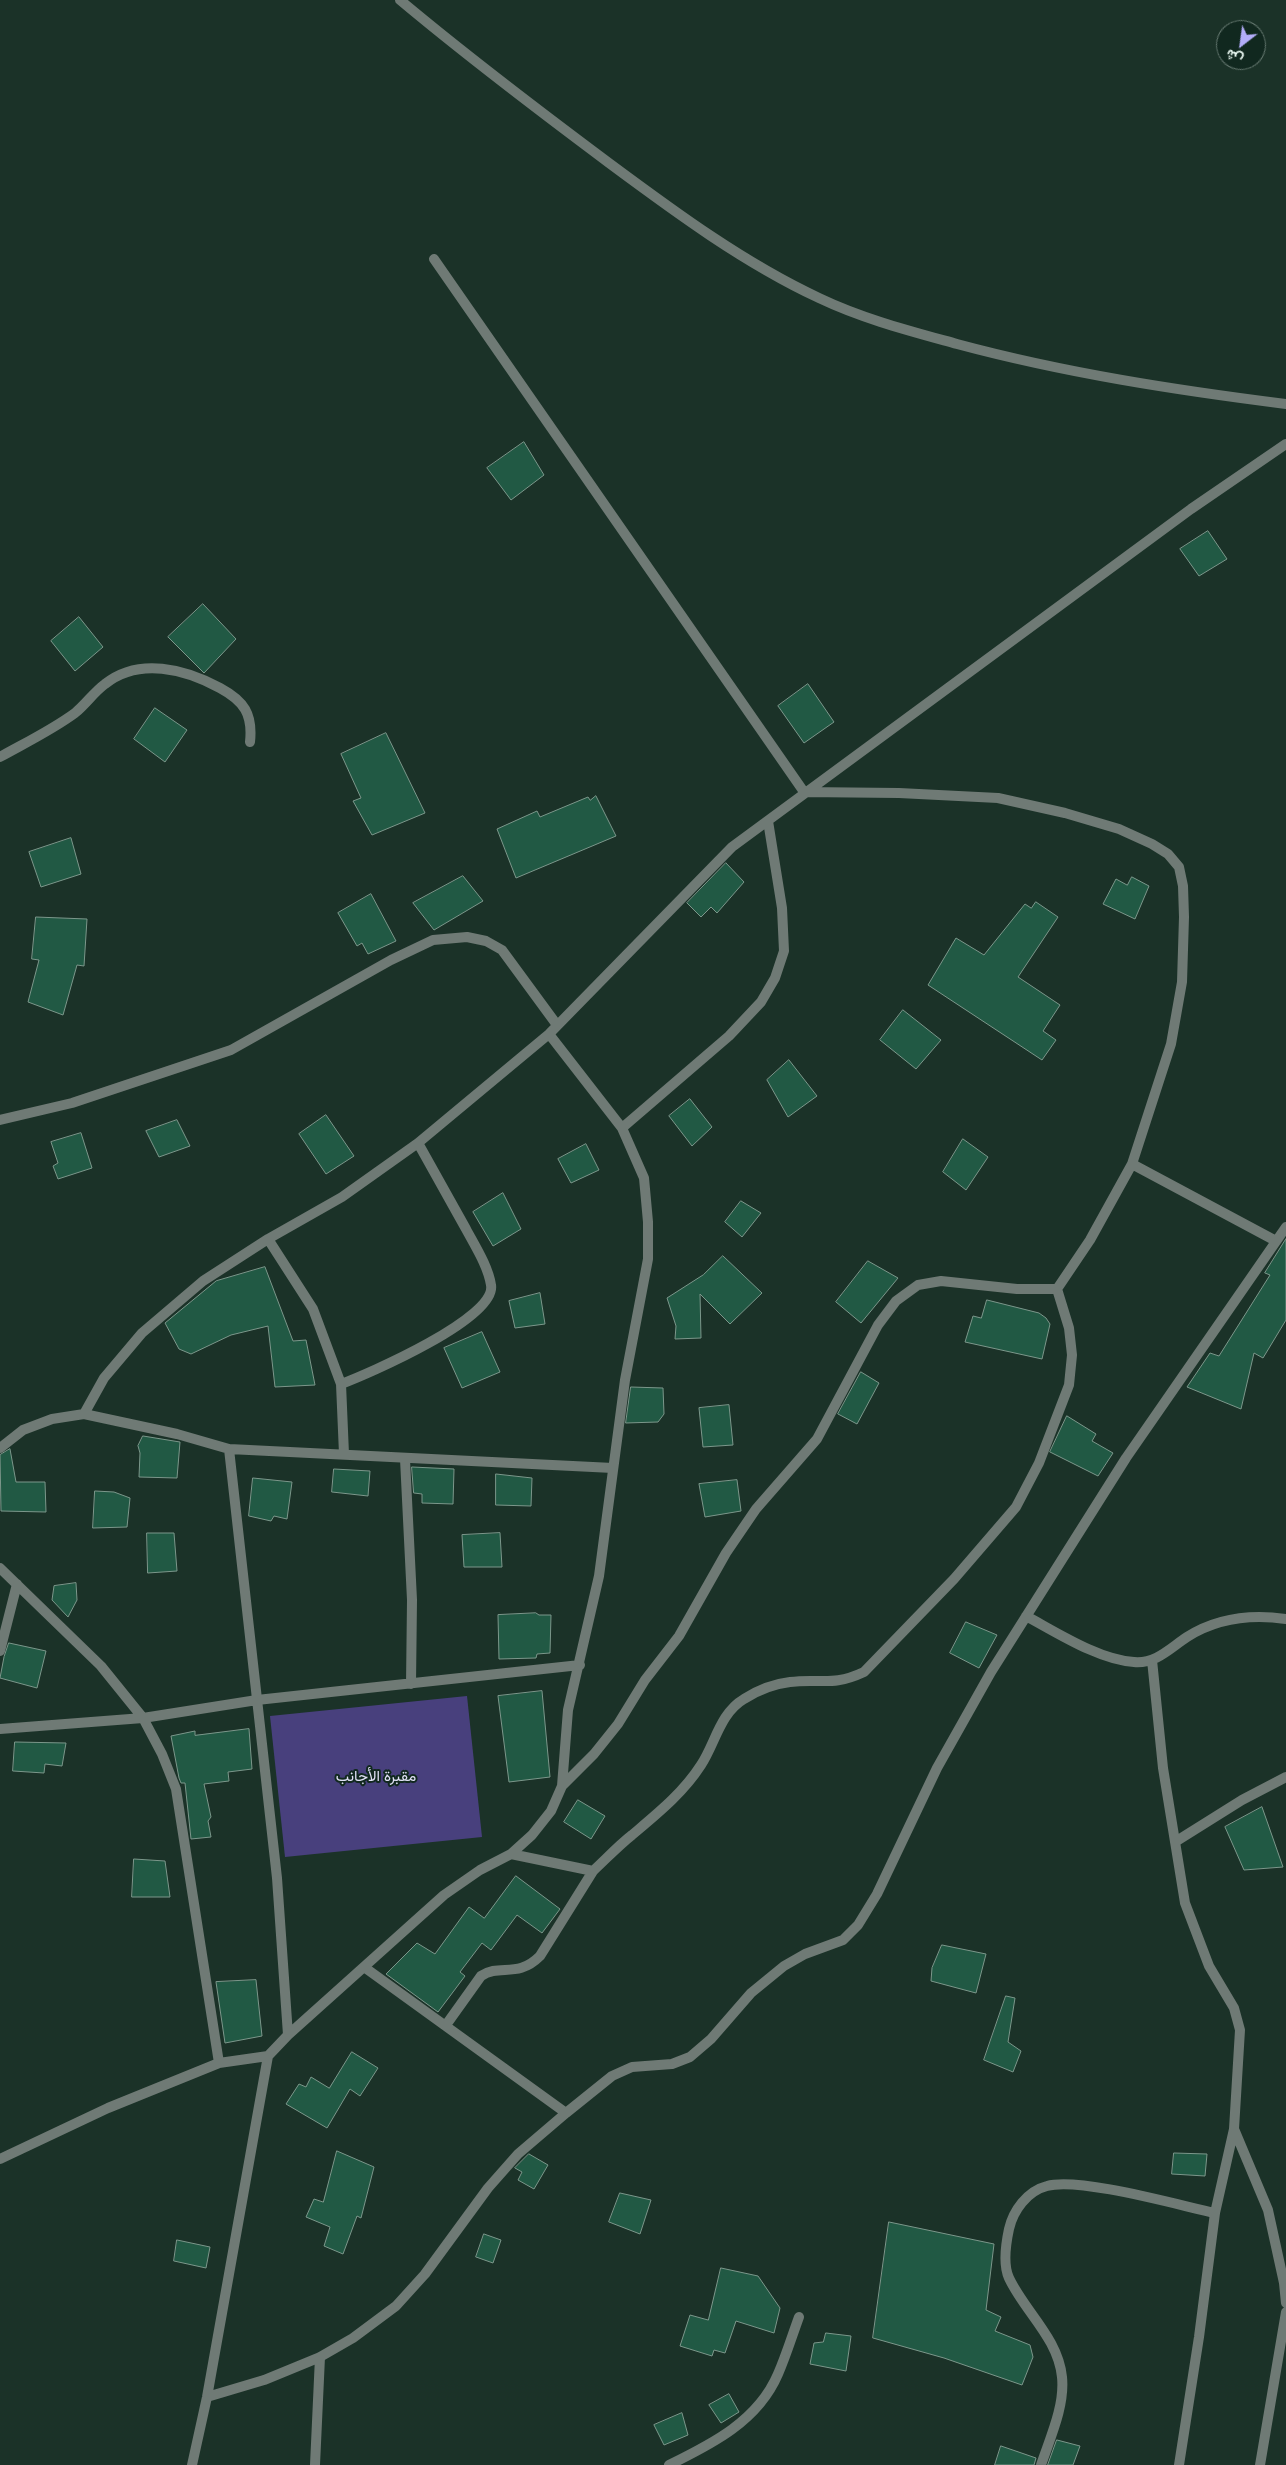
<!DOCTYPE html>
<html>
<head>
<meta charset="utf-8">
<style>
	body { margin:0 }
	#map { position:relative; width:1286px; height:2465px; overflow:hidden; background:#1b3228; font-family:"Open Sans",Vazirmatn,sans-serif }
	canvas { display:block }
	.north { position:absolute; left:1216px; top:20px; width:50px; height:50px; box-sizing:border-box; background:#11281f; border:1px solid #687b73; border-radius:50%; rotate:210deg; font-size:14px; font-weight:700; line-height:20px; text-align:center; color:#eaf8f2 }
	.north::after { content:''; display:block; margin:auto; width:18px; height:22px; background:#b3adf9; clip-path:polygon(50% 0,100% 100%,50% 72%,0 100%) }
</style>
</head>
<body>
<div id="map">
<canvas width="1286" height="2465"></canvas>
<div class="north">ش</div>
</div>
<script>
const ctx = document.querySelector('canvas').getContext('2d');
ctx.lineJoin = 'round';
function fill(path, color) { ctx.fillStyle = color; ctx.fill(path, 'evenodd'); }
function strokePath(path, color, width, dash) { ctx.strokeStyle = color; ctx.lineWidth = width; ctx.lineCap = dash ? 'butt' : 'round'; ctx.setLineDash(dash || []); ctx.stroke(path); }
function label(font, color, halo, rows, align = 'center') {
  ctx.font = font + ' "Open Sans",Vazirmatn,sans-serif'; ctx.lineWidth = 4; ctx.setLineDash([]); ctx.textBaseline = 'middle'; ctx.strokeStyle = halo; ctx.fillStyle = color; for (const [text, x, y, turn = 0] of rows) {
    ctx.save(); ctx.translate(x, y); ctx.rotate((+turn || 0) * Math.PI / 180); ctx.textAlign = isNaN(turn) ? turn : align; if (halo) ctx.strokeText(text, 0, 0); ctx.fillText(text, 0, 0); ctx.restore();
  }
}
fill(new Path2D(`
	M467,1696L482,1837L285,1857L270,1716Z`), '#48407d');
const building = new Path2D(`
	M524,442L544,475L511,500L487,468Z
	M1208,531L1227,559L1199,576L1180,549Z
	M203,604L236,639L204,673L168,637Z
	M79,617L103,647L75,671L51,641Z
	M808,684L834,722L804,743L778,706Z
	M155,708L187,730L165,762L134,739Z
	M386,733L425,813L372,835L353,801L361,798L341,754Z
	M596,796L616,836L516,878L497,829L537,811L540,817L588,797L590,800Z
	M71,838L81,874L41,887L29,852Z
	M726,863L744,882L717,913L711,907L701,917L687,903Z
	M463,876L483,901L434,930L413,903Z
	M1132,877L1149,886L1135,919L1103,904L1116,879L1127,885Z
	M371,894L396,941L368,954L362,943L357,946L338,913Z
	M1036,902L1058,917L1018,977L1060,1005L1043,1031L1056,1040L1042,1060L928,985L956,938L984,955L1025,904L1031,908Z
	M36,917L87,919L84,966L77,965L63,1015L28,1002L39,960L32,959Z
	M903,1010L941,1040L916,1069L880,1040Z
	M789,1060L817,1096L788,1117L767,1080Z
	M690,1099L712,1127L692,1146L669,1116Z
	M326,1115L354,1156L326,1174L299,1134Z
	M177,1120L190,1146L159,1157L146,1131Z
	M81,1133L92,1168L58,1179L53,1166L58,1163L51,1142Z
	M963,1139L988,1157L966,1190L943,1172Z
	M586,1144L599,1170L571,1183L558,1159Z
	M503,1193L521,1229L493,1246L473,1212Z
	M741,1201L761,1213L742,1237L725,1222Z
	M1286,1239V1320L1263,1358L1254,1353L1241,1409L1187,1387L1210,1353L1219,1356L1270,1275L1265,1273Z
	M723,1256L762,1293L730,1324L700,1294L701,1338L675,1339L676,1326L667,1298L703,1275Z
	M868,1261L898,1278L861,1323L836,1302Z
	M265,1267L293,1341L306,1340L315,1385L275,1387L268,1326L231,1335L191,1354L179,1349L165,1323L216,1281Z
	M540,1293L545,1324L515,1328L509,1301Z
	M987,1300L1039,1313L1046,1318L1050,1324L1042,1359L965,1342L973,1316L981,1318Z
	M482,1332L500,1372L462,1388L444,1348Z
	M861,1372L879,1383L857,1424L838,1414Z
	M631,1387L663,1388L664,1414L658,1422L626,1423Z
	M729,1405L733,1445L703,1447L699,1408Z
	M1067,1416L1096,1434L1092,1441L1113,1453L1098,1476L1050,1452Z
	M143,1436L180,1442L177,1478L139,1477L140,1453L138,1446Z
	M10,1449L16,1482H45L46,1512L1,1511L0,1455Z
	M412,1467L454,1469L453,1504L422,1503V1494L414,1493Z
	M334,1469L370,1471L368,1496L332,1492Z
	M496,1474L532,1478L531,1506L496,1505Z
	M253,1478L292,1482L287,1519L274,1516L271,1521L249,1516Z
	M737,1480L741,1511L705,1517L699,1484Z
	M95,1491L114,1492L130,1498L127,1527L93,1528Z
	M147,1533H174L177,1571L148,1573Z
	M500,1533L502,1567H464L462,1535Z
	M76,1583L77,1600L68,1617L52,1600L54,1586Z
	M536,1613L539,1615H551L550,1653L537,1654L536,1658L499,1659L498,1615Z
	M966,1622L997,1635L979,1668L950,1653Z
	M9,1643L46,1651L37,1688L0,1678L4,1657Z
	M542,1691L550,1777L509,1782L498,1696Z
	M249,1729L252,1769L228,1772L229,1781L204,1784L211,1817L208,1821L211,1837L191,1839L185,1783H181L179,1778L171,1736L195,1731V1735Z
	M15,1742L66,1743L62,1766L45,1764L44,1773L13,1771Z
	M578,1800L605,1816L591,1839L564,1822Z
	M1262,1807L1283,1867L1244,1870L1225,1827Z
	M134,1859L165,1861L170,1897H132Z
	M516,1876L560,1909L542,1933L517,1915L491,1950L482,1943L460,1972L465,1976L438,2012L386,1974L417,1943L435,1954L469,1907L484,1918Z
	M942,1945L986,1954L976,1993L931,1981L932,1968Z
	M256,1980L262,2036L225,2043L216,1982Z
	M1006,1996L1015,1998L1008,2042L1021,2051L1013,2072L984,2060Z
	M352,2052L378,2068L360,2096L350,2089L327,2128L286,2104L299,2084L306,2087L311,2077L329,2088Z
	M337,2151L374,2167L361,2218L357,2216L343,2254L324,2246L330,2227L306,2217L314,2199L323,2202Z
	M1174,2153L1207,2154L1205,2176L1172,2174Z
	M529,2154L548,2165L534,2189L518,2180L522,2172L515,2168Z
	M620,2193L651,2200L640,2234L609,2222Z
	M889,2222L994,2244L986,2310L1001,2317L995,2331L1030,2345L1033,2357L1022,2385L944,2358L873,2338Z
	M484,2234L501,2240L493,2263L476,2257Z
	M177,2240L210,2247L206,2268L174,2261Z
	M721,2268L758,2276L780,2308L774,2333L736,2321L725,2353L714,2350L712,2356L680,2346L690,2315L708,2320Z
	M826,2333L851,2336L846,2371L810,2364L814,2343L823,2342Z
	M729,2394L739,2412L721,2423L709,2405Z
	M682,2413L688,2435L664,2445L654,2425Z
	M1057,2440L1080,2446L1073,2465H1048Z
	M1001,2446L1036,2458L1034,2465H995Z`);
fill(building, '#215944');
strokePath(building, '#7c978b', 1);
strokePath(new Path2D(`
	M400,0C468,57 538,110 609,163C675,212 744,263 819,298C863,319 910,331 957,344C1065,373 1175,390 1286,404
	M434,259L804,792L899,793L998,798L1065,813L1119,829L1152,844L1168,854L1179,867L1183,886L1184,917L1182,982L1171,1044L1132,1164L1090,1240L1057,1289H1017L941,1281L918,1285L896,1301L878,1325L817,1439L756,1509L726,1553L679,1636L645,1680L618,1724L594,1754L562,1786
	M0,757C25,743 52,730 75,713C86,704 94,692 105,684C139,657 185,669 220,688C244,701 253,714 250,742
	M0,1120L72,1103L231,1050L391,960L433,940L467,937L486,941L502,950L557,1025
	M622,1128L729,1036L761,1002L775,978L784,951L782,908L768,821
	M1132,1164L1276,1241
	M268,1239L313,1309L341,1384L344,1454
	M341,1384C368,1374 497,1318 491,1285C488,1266 475,1246 466,1229C450,1200 434,1172 418,1143
	M84,1414L104,1378L142,1333L203,1281L268,1239L342,1197L418,1143L549,1034L732,847L1191,509L1286,444
	M0,1448L23,1430L52,1419L84,1414L177,1434L229,1449L613,1468
	M229,1449L277,1878L288,2035
	M405,1459L412,1600L411,1684
	M0,1568L101,1666L143,1718L162,1754L176,1789L219,2063
	M1026,1616C1056,1632 1099,1660 1134,1662C1156,1664 1170,1648 1187,1637C1217,1618 1251,1614 1286,1619
	M0,1651L17,1584
	M1152,1660L1163,1768L1185,1903L1209,1966L1234,2008L1240,2030L1234,2129L1215,2213L1199,2337L1179,2465
	M0,1729L143,1718L257,1700L580,1665
	M1175,1842L1242,1800L1286,1777
	M511,1854L593,1871C606,1859 618,1846 632,1835C658,1813 683,1793 701,1765C715,1744 720,1713 744,1699C758,1690 773,1684 790,1682C821,1678 832,1687 864,1672L954,1579L1016,1507L1039,1463L1069,1385L1072,1355L1069,1328L1057,1289
	M364,1967L566,2113
	M446,2025L481,1976C500,1963 517,1979 540,1956L593,1871
	M1234,2129L1268,2210L1284,2283L1286,2303
	M0,2159L108,2108L219,2063L268,2056L288,2035L444,1895L480,1870L511,1854L532,1835L551,1811L562,1786L568,1710L599,1576L625,1380L648,1259V1222L644,1178L622,1128L549,1034
	M207,2397L264,2380L320,2357L353,2338L396,2306L425,2274L488,2188L518,2154L566,2113L612,2076L632,2067L672,2064L690,2057L711,2039L751,1993L784,1966L805,1954L843,1940L858,1925L877,1894L937,1768L991,1672L1126,1458L1286,1227
	M192,2465L207,2397L268,2056
	M315,2465L320,2357
	M669,2465C712,2444 758,2421 778,2374C786,2356 792,2336 799,2317
	M1041,2465C1050,2438 1065,2406 1062,2377C1058,2338 1025,2312 1009,2278C1003,2265 1006,2243 1009,2229C1013,2211 1027,2191 1047,2186C1079,2177 1178,2205 1215,2213
	M1260,2465L1286,2312`), '#6f7a75', 10);
label('15px', '#e0e0f5', '#11281f', [
	["مقبرة الأجانب",376,1777]
]);
</script>
</body>
</html>
